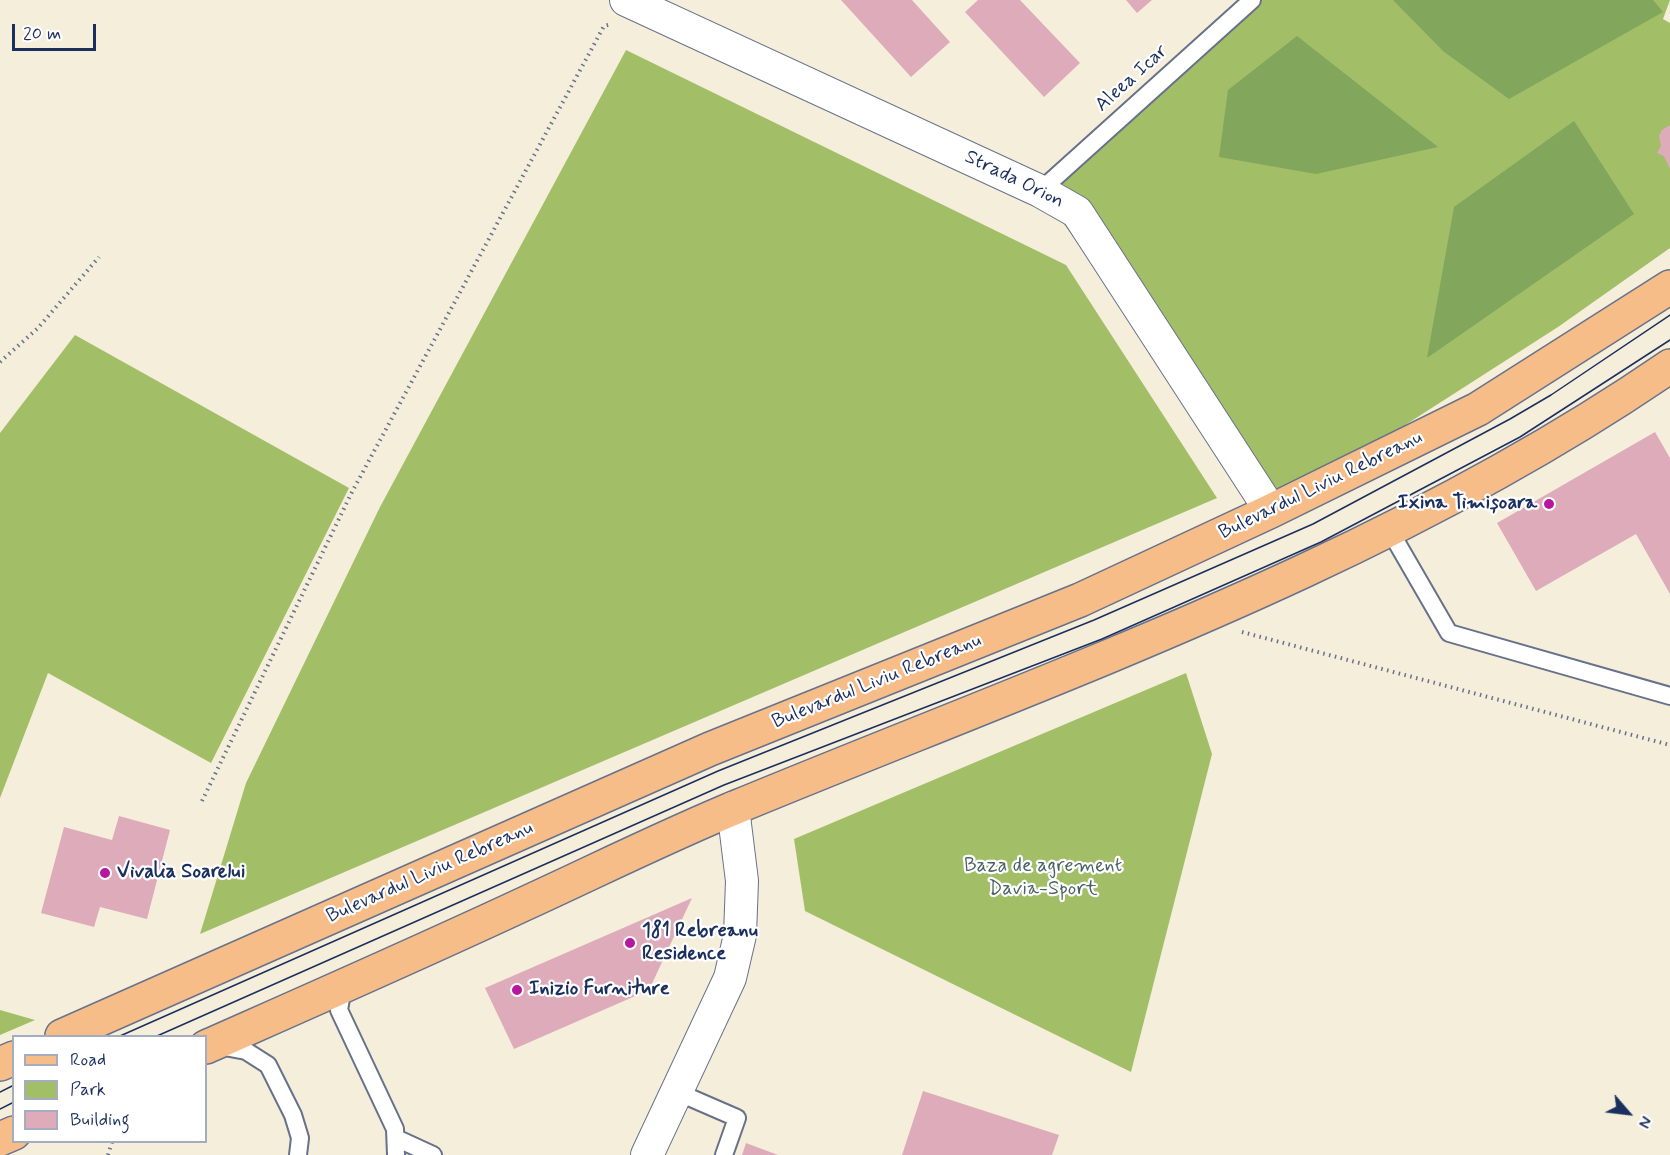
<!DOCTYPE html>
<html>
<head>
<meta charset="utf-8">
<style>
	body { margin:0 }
	#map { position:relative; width:1670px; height:1155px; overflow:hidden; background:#f5eedb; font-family:Mynerve,sans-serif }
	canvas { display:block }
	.legend { position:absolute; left:12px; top:1035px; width:195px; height:108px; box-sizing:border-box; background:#fff; border:2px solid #a4acbf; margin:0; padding:8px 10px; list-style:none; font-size:18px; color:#1b2f5e }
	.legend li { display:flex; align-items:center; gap:12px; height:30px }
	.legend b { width:30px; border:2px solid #a4acbf }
	.north { position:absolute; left:1598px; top:1083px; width:60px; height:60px; -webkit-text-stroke:4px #fff; paint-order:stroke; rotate:118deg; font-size:16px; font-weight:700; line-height:24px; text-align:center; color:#1b2f5e }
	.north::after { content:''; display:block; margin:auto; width:21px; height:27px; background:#1b2f5e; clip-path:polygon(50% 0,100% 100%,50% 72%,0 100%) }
	.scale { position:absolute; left:12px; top:24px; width:84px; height:27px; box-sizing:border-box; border:3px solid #1b2f5e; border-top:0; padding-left:8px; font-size:18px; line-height:21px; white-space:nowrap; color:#1b2f5e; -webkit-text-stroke:4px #fff; paint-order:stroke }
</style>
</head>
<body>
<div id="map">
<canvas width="1670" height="1155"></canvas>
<ul class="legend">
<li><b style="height:8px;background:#f7bd88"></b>Road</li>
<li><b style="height:16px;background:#a2bf67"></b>Park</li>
<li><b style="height:16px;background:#deabbb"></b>Building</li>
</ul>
<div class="north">N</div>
<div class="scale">20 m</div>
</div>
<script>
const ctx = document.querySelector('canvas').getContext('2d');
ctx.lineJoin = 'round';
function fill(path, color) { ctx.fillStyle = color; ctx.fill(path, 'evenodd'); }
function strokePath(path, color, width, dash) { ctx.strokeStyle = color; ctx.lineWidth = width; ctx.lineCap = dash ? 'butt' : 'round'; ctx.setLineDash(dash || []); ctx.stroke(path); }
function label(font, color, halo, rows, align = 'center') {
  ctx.font = font + ' Mynerve,sans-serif'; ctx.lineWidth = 4.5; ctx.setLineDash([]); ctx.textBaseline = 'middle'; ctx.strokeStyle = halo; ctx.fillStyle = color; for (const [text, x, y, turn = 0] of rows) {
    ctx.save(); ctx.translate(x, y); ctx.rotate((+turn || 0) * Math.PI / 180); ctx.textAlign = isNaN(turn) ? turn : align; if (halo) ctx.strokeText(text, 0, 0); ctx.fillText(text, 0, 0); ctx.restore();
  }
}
fill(new Path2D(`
	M1252,0H1670L1663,19L1670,23V248L1558,327L1271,511L1040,191Z
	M626,50L1066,265L1217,498L200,934L246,783L380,507Z
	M75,335L349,488L211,763L48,673L0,798V433Z
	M1186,673L1212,754L1131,1072L805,911L794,839Z
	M0,1010L35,1020L0,1035Z`), '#a2bf67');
fill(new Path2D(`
	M1393,0H1653L1663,12L1509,99L1443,51Z
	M1297,36L1438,147L1316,174L1219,157L1228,90Z
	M1574,121L1634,214L1427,358L1454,207Z`), '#81a65c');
fill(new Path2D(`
	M841,0H912L950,42L911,77Z
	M978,0H1020L1080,63L1044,97L965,12Z
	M1126,0H1152L1137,13Z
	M1670,125V169L1664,156L1657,153L1661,146L1659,136L1662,130Z
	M1655,432L1670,458V594L1636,534L1536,591L1497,523Z
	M119,816L170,830L147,919L100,907L94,927L41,913L64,827L112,840Z
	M692,898L649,990L514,1049L485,988Z
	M923,1091L1059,1135L1052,1155H902Z
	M746,1143L778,1155H742Z`), '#deabbb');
const lane = new Path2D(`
	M1040,191L1252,0
	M1390,531L1449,633L1670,696
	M343,987L339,1010L395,1129L396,1155
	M219,1046L246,1051L268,1065L293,1115L300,1138L298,1155
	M677,1092L737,1118L724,1155
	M396,1138L433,1155`);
const street = new Path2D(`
	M626,0L1040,191L1077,212L1271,511
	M647,1155L730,978L740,935L742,881L733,808`);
const primary = new Path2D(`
	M62,1036L710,749L1080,600L1271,511L1478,409L1670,287
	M206,1047C312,1000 419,953 524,904C596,871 666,836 739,806C1056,675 1385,562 1670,366
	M0,1064L14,1058
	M0,1139L14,1133`);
strokePath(lane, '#67728a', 20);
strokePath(street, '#67728a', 34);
strokePath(primary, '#67728a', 36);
strokePath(new Path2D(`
	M0,362L38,328L99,257
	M1242,632L1670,745
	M202,801L352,492L604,26L611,24
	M108,1155L112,1142`), '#67728a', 4, [1.5, 4.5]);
strokePath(lane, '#fff', 16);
strokePath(street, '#fff', 32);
strokePath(primary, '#f7bd88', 33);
strokePath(new Path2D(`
	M120,1036L718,771L1094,620L1313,524L1510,419L1551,395L1670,315
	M157,1036L724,785L1102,639L1321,542L1520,437L1670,340
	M0,1092L14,1085
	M0,1109L14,1102`), '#1b2f5e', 1.5);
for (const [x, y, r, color] of [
	[1549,504,6,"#b5179e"],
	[105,873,6,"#b5179e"],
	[630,943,6,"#b5179e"],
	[517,990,6,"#b5179e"]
]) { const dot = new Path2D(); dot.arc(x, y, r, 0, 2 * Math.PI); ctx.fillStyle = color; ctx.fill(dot); strokePath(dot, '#fff', 2); }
label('20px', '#1b2f5e', '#fff', [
	["Aleea Icar",1132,79,-42],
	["Strada Orion",1014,180,26],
	["Bulevardul Liviu Rebreanu",1321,486,-26],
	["Bulevardul Liviu Rebreanu",877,682,-22],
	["Bulevardul Liviu Rebreanu",430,873,-24]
]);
label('bold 20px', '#1b2f5e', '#fff', [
	["Ixina Timișoara",1537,504,"right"],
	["Vivalia Soarelui",117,873],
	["181 Rebreanu",642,932],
	["Residence",642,955],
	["Inizio Furniture",529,990]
], 'left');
label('20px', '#4a6161', '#fff', [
	["Baza de agrement",1043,867],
	["Davia-Sport",1043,890]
]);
</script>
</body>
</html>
